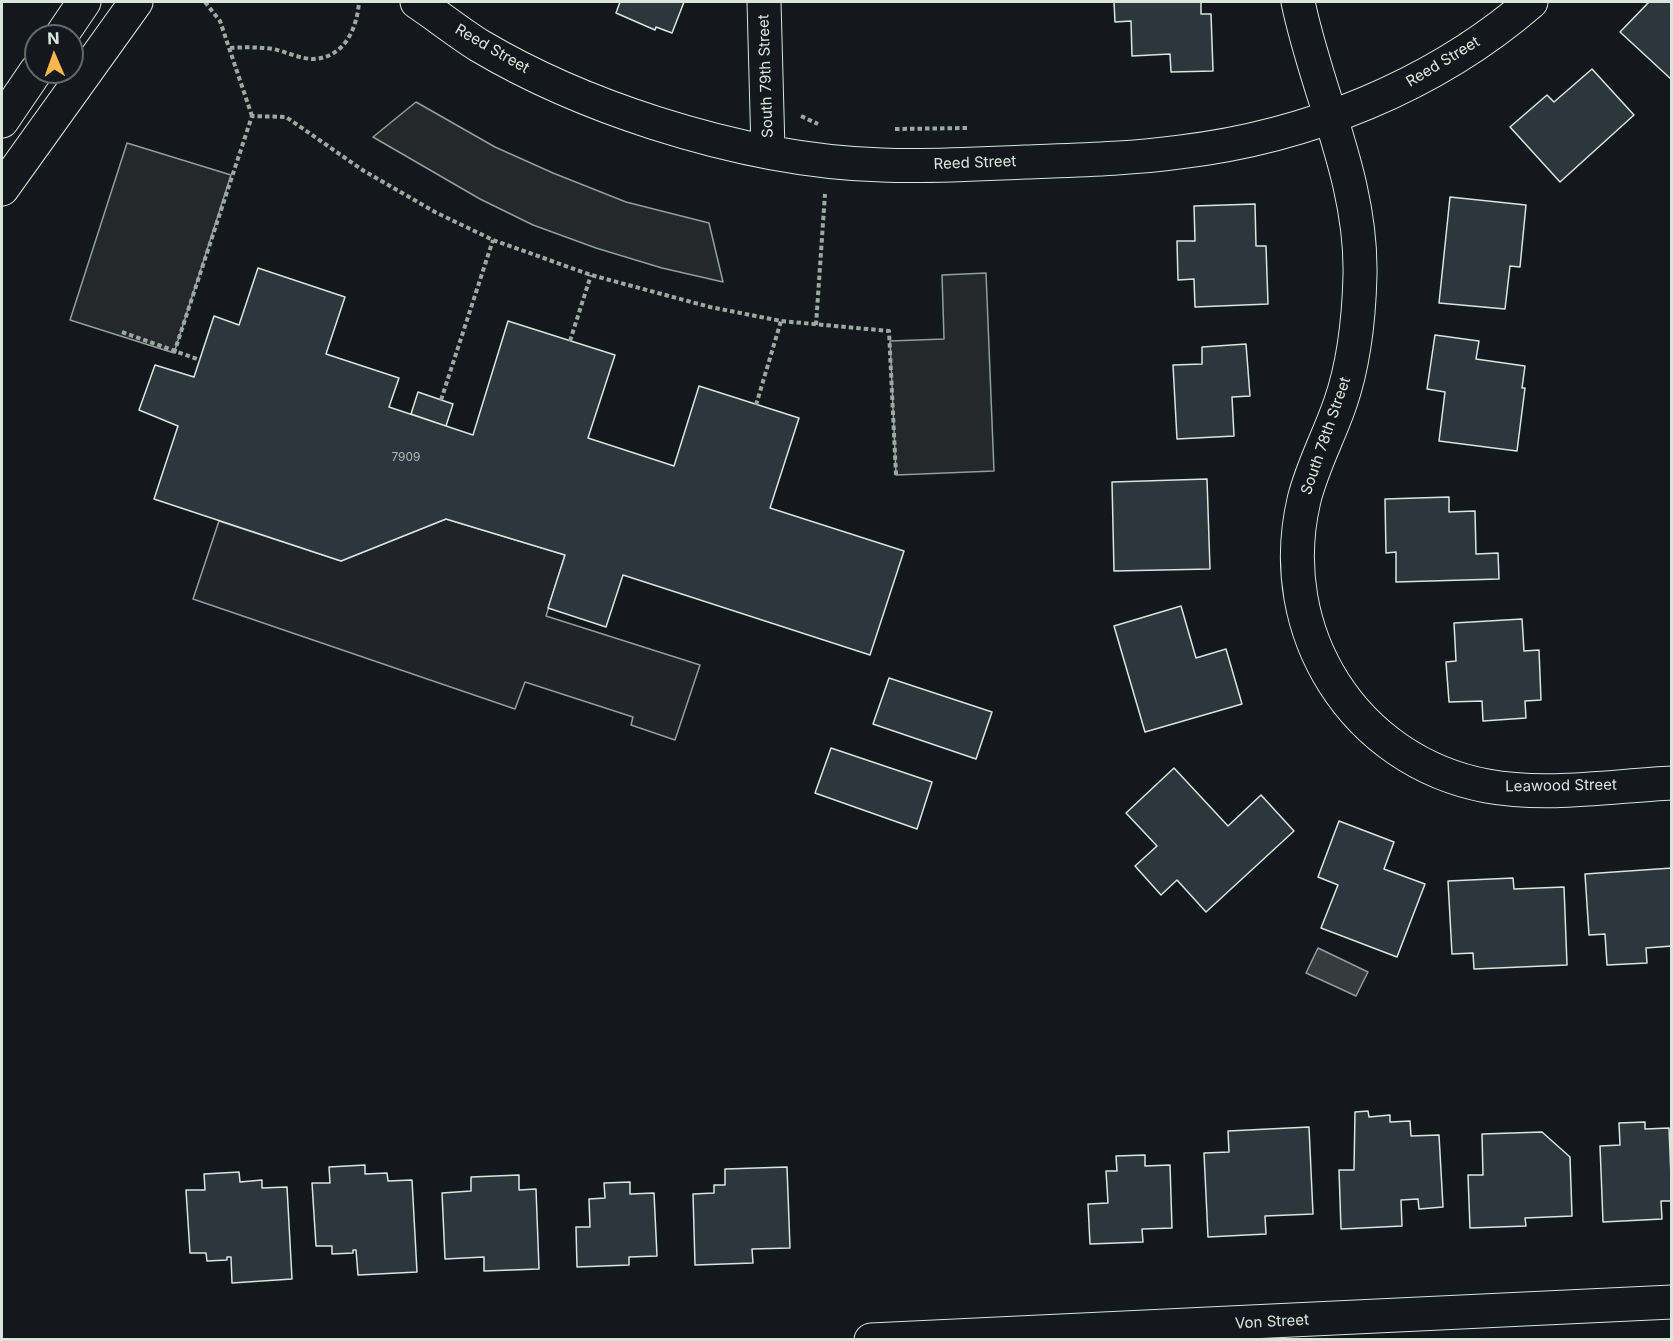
<!DOCTYPE html>
<html>
<head>
<meta charset="utf-8">
<style>
	body { margin:0 }
	#map { position:relative; width:1673px; height:1341px; overflow:hidden; background:#14181c; font-family:Inter,sans-serif }
	canvas { display:block }
	.frame { position:absolute; inset:0; border:3px solid #d8e6dc; pointer-events:none }
	.north { position:absolute; left:24px; top:24px; width:60px; height:60px; box-sizing:border-box; background:#14181c; border:2px solid #626a69; border-radius:50%; rotate:358deg; font-size:16px; font-weight:700; line-height:24px; text-align:center; color:#d8e6dc }
	.north::after { content:''; display:block; margin:auto; width:21px; height:27px; background:#ffb74d; clip-path:polygon(50% 0,100% 100%,50% 72%,0 100%) }
</style>
</head>
<body>
<div id="map">
<canvas width="1673" height="1341"></canvas>
<div class="frame"></div>
<div class="north">N</div>
</div>
<script>
const ctx = document.querySelector('canvas').getContext('2d');
ctx.lineJoin = 'round';
function fill(path, color) { ctx.fillStyle = color; ctx.fill(path, 'evenodd'); }
function strokePath(path, color, width, dash) { ctx.strokeStyle = color; ctx.lineWidth = width; ctx.lineCap = dash ? 'butt' : 'round'; ctx.setLineDash(dash || []); ctx.stroke(path); }
function label(font, color, halo, rows, align = 'center') {
  ctx.font = font + ' Inter,sans-serif'; ctx.lineWidth = 4.5; ctx.setLineDash([]); ctx.textBaseline = 'middle'; ctx.strokeStyle = halo; ctx.fillStyle = color; for (const [text, x, y, turn = 0] of rows) {
    ctx.save(); ctx.translate(x, y); ctx.rotate((+turn || 0) * Math.PI / 180); ctx.textAlign = isNaN(turn) ? turn : align; if (halo) ctx.strokeText(text, 0, 0); ctx.fillText(text, 0, 0); ctx.restore();
  }
}
const green = new Path2D(`
	M446,519L565,555L546,616L700,665L675,740L631,725L633,717L525,682L515,709L193,599L219,521L341,561Z`);
fill(green, '#202428');
strokePath(green, '#939e99', 1.5);
const parking = new Path2D(`
	M416,102L495,147L553,173L626,202L709,223L723,282L662,268L596,248L533,225L480,199L373,137Z
	M127,143L231,175L174,353L70,320Z
	M986,273L994,471L896,475L890,341L944,339L942,275Z`);
fill(parking, '#24282b');
strokePath(parking, '#939e99', 1.5);
const water = new Path2D(`
	M1318,948L1368,972L1356,996L1306,973Z`);
fill(water, '#363b3e');
strokePath(water, '#939e99', 1.5);
const building = new Path2D(`
	M620,2H684L672,33L656,27L655,30L616,13Z
	M1114,2H1201V14H1211L1213,71L1171,72L1170,54L1132,56L1131,21L1115,22Z
	M1649,2H1669L1672,4V80L1620,32Z
	M1592,69L1634,115L1560,182L1510,127L1547,95L1554,102Z
	M1450,197L1526,205L1520,267L1510,266L1505,309L1439,303Z
	M1255,204L1256,246H1266L1268,304L1195,307L1194,279L1178,280L1177,241H1195L1194,206Z
	M258,268L345,297L326,354L399,378L389,407L473,435L508,321L615,355L588,438L674,466L699,386L799,418L770,508L904,551L870,655L623,575L606,627L548,608L565,555L446,519L341,561L154,499L178,426L139,410L155,365L194,377L214,316L239,325Z
	M1435,335L1479,341L1476,359L1525,366L1522,388H1525L1517,451L1439,441L1445,392L1427,389Z
	M1246,344L1250,396L1232,397L1234,436L1177,439L1173,365L1202,364V347Z
	M418,392L453,404L446,426L411,414Z
	M1207,479L1210,569L1114,571L1112,482Z
	M1449,497V512L1475,511L1476,554L1498,553L1499,579L1396,582V552L1386,553L1385,499Z
	M1181,606L1196,658L1226,649L1242,704L1145,732L1114,626Z
	M1522,619L1524,651L1539,650L1541,700L1525,701L1526,718L1483,721L1482,701L1449,702L1446,662L1456,661L1454,623Z
	M889,678L992,712L976,759L873,724Z
	M831,748L932,782L917,829L815,793Z
	M1174,768L1228,826L1261,795L1294,831L1206,912L1177,880L1161,895L1135,866L1157,846L1126,813Z
	M1339,821L1394,842L1384,869L1425,884L1397,957L1321,928L1338,885L1318,877Z
	M1672,868V946L1646,948L1647,963L1607,965L1605,934L1589,935L1585,874Z
	M1513,878L1514,889L1564,887L1567,965L1474,969L1473,953L1452,954L1448,881Z
	M1368,1111L1369,1117L1390,1115V1122L1410,1121L1411,1136L1439,1135L1443,1207L1419,1209L1418,1199L1401,1200L1402,1226L1341,1229L1339,1170H1354L1355,1112Z
	M1645,1122V1129L1669,1128L1672,1201H1661L1662,1219L1603,1222L1600,1146L1620,1145L1619,1123Z
	M1309,1127L1313,1214L1265,1216L1266,1234L1208,1237L1204,1153L1229,1152L1228,1131Z
	M1542,1132L1570,1157L1572,1216L1525,1218L1526,1226L1470,1228L1468,1175H1483L1482,1134Z
	M1145,1155V1166L1170,1165L1172,1228L1142,1229L1143,1242L1090,1244L1088,1204L1108,1203L1106,1171H1117L1116,1156Z
	M365,1165V1174L387,1173L388,1181L412,1180L417,1272L358,1275L356,1250H353V1253L332,1254V1246H316L312,1183H330L329,1167Z
	M787,1167L790,1248L752,1249L753,1263L695,1265L693,1194L714,1193V1185H725V1169Z
	M239,1172L240,1182L262,1180V1188L287,1187L292,1279L232,1283L231,1257H227V1260L207,1261L206,1253H190L186,1190H205L204,1174Z
	M519,1175V1190L536,1189L539,1269L484,1271V1257L445,1259L442,1193L471,1191V1177Z
	M630,1182V1194L654,1193L657,1256L629,1257V1265L577,1267L576,1227H590L589,1199L605,1198L604,1183Z`);
fill(building, '#2c363c');
strokePath(building, '#d8e6dc', 1.5);
const minor = new Path2D(`
	M417,2C438,16 459,33 480,46C534,78 596,104 655,123C727,146 807,163 882,165C930,167 978,164 1025,162C1077,160 1129,159 1180,152C1307,137 1434,86 1531,2
	M764,2L768,150
	M1298,2C1317,94 1362,179 1360,275C1359,317 1354,364 1340,404C1329,436 1312,467 1304,500C1273,632 1354,761 1487,786C1546,797 1612,786 1672,783
	M61,36L84,2
	M2,121L36,71
	M2,189L136,2
	M871,1340L1672,1302`);
strokePath(minor, '#d8e6dc', 35);
strokePath(new Path2D(`
	M205,2L220,21L252,116
	M230,48C244,47 258,47 273,49C287,52 300,59 314,59C345,57 357,28 359,2
	M801,116L818,124
	M895,129L968,128
	M816,325L825,194
	M122,332L200,360
	M570,341L591,275
	M174,353L252,116L286,117L364,171L435,212L493,240L591,275L710,307L781,321L889,331L896,475
	M441,400L493,240
	M756,405L781,321`), '#9da8a2', 4, [4.5, 3]);
strokePath(minor, '#14181c', 33);
label('12px', '#adbab4', null, [
	["7909",406,457]
]);
label('15px', '#d8e6dc', '#14181c', [
	["Reed Street",492,49,30],
	["Reed Street",1443,62,-31],
	["South 79th Street",766,76,-92],
	["Reed Street",975,163,-2],
	["South 78th Street",1326,436,-71],
	["Leawood Street",1561,786,-1],
	["Von Street",1272,1322,-3]
]);
</script>
</body>
</html>
